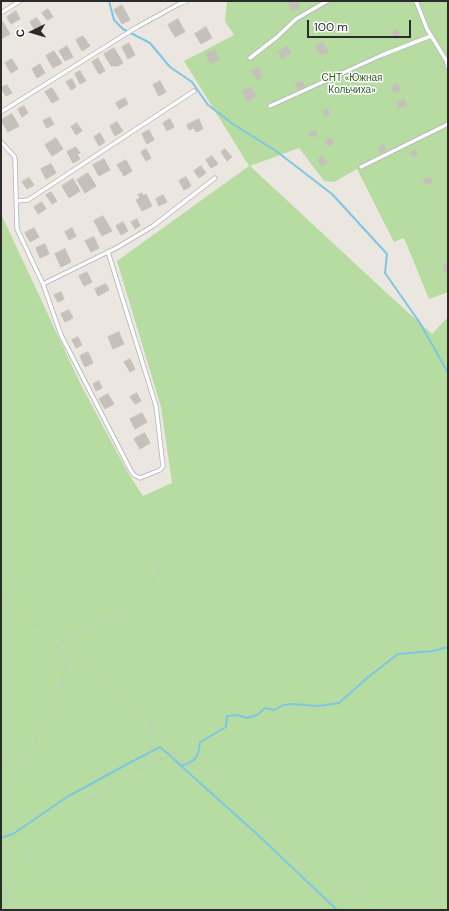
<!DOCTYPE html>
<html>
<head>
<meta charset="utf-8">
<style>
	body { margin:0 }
	#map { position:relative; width:449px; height:911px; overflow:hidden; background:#ebe6df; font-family:"DM Sans",sans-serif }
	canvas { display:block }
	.frame { position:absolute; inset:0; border:2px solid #2b2b2b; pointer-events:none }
	.north { position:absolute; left:12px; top:12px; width:40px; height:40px; -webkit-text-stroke:3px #fff; paint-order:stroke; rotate:265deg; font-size:11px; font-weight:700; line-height:16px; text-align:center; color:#2b2b2b }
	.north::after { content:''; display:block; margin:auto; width:14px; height:18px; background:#2b2b2b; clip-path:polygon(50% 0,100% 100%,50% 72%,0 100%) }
	.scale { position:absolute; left:307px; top:20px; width:104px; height:18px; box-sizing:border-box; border:2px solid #2b2b2b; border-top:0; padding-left:5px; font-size:12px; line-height:14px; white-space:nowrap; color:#2b2b2b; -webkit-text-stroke:3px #fff; paint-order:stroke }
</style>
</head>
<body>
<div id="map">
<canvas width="449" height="911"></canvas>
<div class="frame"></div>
<div class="north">С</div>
<div class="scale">100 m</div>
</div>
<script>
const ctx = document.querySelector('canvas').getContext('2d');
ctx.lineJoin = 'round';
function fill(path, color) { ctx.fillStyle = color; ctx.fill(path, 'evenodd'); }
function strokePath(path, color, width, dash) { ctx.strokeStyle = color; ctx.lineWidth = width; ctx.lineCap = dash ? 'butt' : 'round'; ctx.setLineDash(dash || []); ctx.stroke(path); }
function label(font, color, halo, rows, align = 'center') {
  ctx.font = font + ' "DM Sans",sans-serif'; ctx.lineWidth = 3; ctx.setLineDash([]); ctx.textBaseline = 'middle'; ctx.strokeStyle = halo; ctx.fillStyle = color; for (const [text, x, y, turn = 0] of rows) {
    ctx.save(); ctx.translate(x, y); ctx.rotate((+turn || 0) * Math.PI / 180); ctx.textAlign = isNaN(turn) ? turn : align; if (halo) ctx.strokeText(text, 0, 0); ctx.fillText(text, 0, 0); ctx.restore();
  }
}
fill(new Path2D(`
	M227,1H448V292L429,299L404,238L394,242L357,169L334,182L324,181L299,148L250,166L391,297L432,334L448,317V910H1V214L81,385L128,473L143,496L172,483L161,407L117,261L249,166L184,61L234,35L225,21Z`), '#b6dca2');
strokePath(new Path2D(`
	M109,1L114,20L123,29L150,43L170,67L192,82L208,105L233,124L276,151L332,194L387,254L385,273L420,323L448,373
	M181,766L258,835L337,910
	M1,838L13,834L67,797L133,761L160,747L174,759L181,766C196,760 198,760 200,742L226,727L227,716L237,715L247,718L257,715L265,708L274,710L283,705L293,704L318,706L339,703L367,678L398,654L433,651L448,647`), '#7ec7e2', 2);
const building = new Path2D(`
	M292,1H297L300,7L292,11L288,3Z
	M122,5L130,20L122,24L114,10Z
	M48,9L53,17L47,20L42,13Z
	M16,11L20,19L11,24L7,17Z
	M37,18L43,28L36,32L30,22Z
	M178,19L185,32L175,37L168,25Z
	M3,22L10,34L1,39V23Z
	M206,27L212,38L201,44L195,34Z
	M397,30L400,37L395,39L392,32Z
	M83,36L90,46L82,51L76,40Z
	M323,42L328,52L320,55L316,46Z
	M129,43L135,55L128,59L122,47Z
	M67,46L73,57L65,61L59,51Z
	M287,46L291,52L282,59L278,52Z
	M114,48L123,63L118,66H111L104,54Z
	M215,50L219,60L210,64L206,54Z
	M54,51L62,63L53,68L46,56Z
	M98,58L105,71L99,74L92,62Z
	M12,59L18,69L11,73L5,63Z
	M40,64L45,73L37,78L32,69Z
	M259,68L263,77L257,80L252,71Z
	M80,71L86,81L80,84L75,74Z
	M72,79L76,87L71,90L66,82Z
	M160,81L166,92L159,96L153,85Z
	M302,81L304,86L298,89L295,84Z
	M398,84L401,90L394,93L391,87Z
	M7,85L12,93L6,96L1,88Z
	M251,87L256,96L247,101L242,91Z
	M52,88L59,99L52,103L45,92Z
	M125,98L128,104L119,109L116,103Z
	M404,99L407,105L399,108L397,102Z
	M24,106L28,113L22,117L18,109Z
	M328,109L330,114L325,117L322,111Z
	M12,114L19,126L8,132L1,120Z
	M50,117L54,124L47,128L43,121Z
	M170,119L174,127L167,131L163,123Z
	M199,119L203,129L196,132L194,128L189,130L187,125Z
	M117,122L123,131L115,136L110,126Z
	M77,123L82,131L76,135L71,127Z
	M149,130L154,140L147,144L142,134Z
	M315,130L317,135L311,137L309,133Z
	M100,133L105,142L99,146L94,137Z
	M56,138L63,149L52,156L45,145Z
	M331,138L334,143L328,146L326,140Z
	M384,145L386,150L381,153L378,148Z
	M76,147L80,153L77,154L80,159L73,163L67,152Z
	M146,149L151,158L146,161L141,152Z
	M225,149L232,157L227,161L221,152Z
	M416,150L418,155L412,157L410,153Z
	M212,156L218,164L211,168L206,160Z
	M322,156L327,162L322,166L318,160Z
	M104,159L110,170L99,176L93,165Z
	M126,160L132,171L124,176L117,165Z
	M51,164L56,173L46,179L41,169Z
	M201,166L206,173L199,178L194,171Z
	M88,173L96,186L85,193L77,180Z
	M186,177L191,186L184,190L179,181Z
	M430,177L433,182L426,185L423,180Z
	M29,178L34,185L27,189L22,182Z
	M73,179L80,191L69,198L62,186Z
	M51,192L57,201L52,204L46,195Z
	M142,193L143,196L146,194L152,206L142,211L136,200L140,198L138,195Z
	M163,195L167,202L159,206L156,199Z
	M42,202L46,209L38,214L34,207Z
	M103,216L112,231L102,236L94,221Z
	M137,219L140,226L135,229L131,222Z
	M123,222L128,231L121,235L116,226Z
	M34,228L39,237L30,242L25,233Z
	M72,228L76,236L69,240L65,232Z
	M94,237L99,248L91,252L85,241Z
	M45,244L49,254L40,258L36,248Z
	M65,249L71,262L61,267L55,254Z
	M448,264V272L445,273L443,266Z
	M87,272L92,282L84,286L79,276Z
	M106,284L109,290L98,296L95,289Z
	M61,292L64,299L58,302L54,295Z
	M69,310L73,318L65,322L61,314Z
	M119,332L124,344L113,349L108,337Z
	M78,337L82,345L76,348L72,340Z
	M88,352L93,363L85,367L80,356Z
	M130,359L135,369L130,372L124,362Z
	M99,381L102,388L96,391L93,384Z
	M137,393L141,401L135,404L130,397Z
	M108,394L114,404L105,409L99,399Z
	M142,413L147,422L135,429L130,419Z
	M145,433L150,443L140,449L134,439Z`);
fill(building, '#c4c0ba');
strokePath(building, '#c7c2b9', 1);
const service = new Path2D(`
	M416,1L427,29L446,60L448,67
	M1,13L20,1
	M250,58L277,37L296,19L327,1
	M270,106L382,55L431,36
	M1,112L137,27L179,4L187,1
	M1,142L14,156L15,159L17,229L43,284L61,335L131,471L134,475L140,478L160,470L162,468L163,466L156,406L108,252
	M361,167L448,124
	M17,201L28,200L194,91
	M43,284L118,247L153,226L215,178`);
strokePath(service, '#b0b1ba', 5);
strokePath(new Path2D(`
	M1,589L57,646L98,670L124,697L150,720L184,762
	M150,720V761
	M1,769L23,761L35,747L37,728L61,701L65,661L57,646L70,637L76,635L85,628L117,618L144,597L153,586L157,575V563L121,482L127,474
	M1,876L7,895
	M5,910L7,896L30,850L93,799L150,762L170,757L221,778L240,789L281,846L321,880L354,883L374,910`), '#c4c4c4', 1, [3, 2]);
strokePath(service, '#fff', 3.5);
label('10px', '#306123', '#fff', [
	["СНТ «Южная",352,78],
	["Кольчиха»",352,90]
]);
</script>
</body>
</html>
